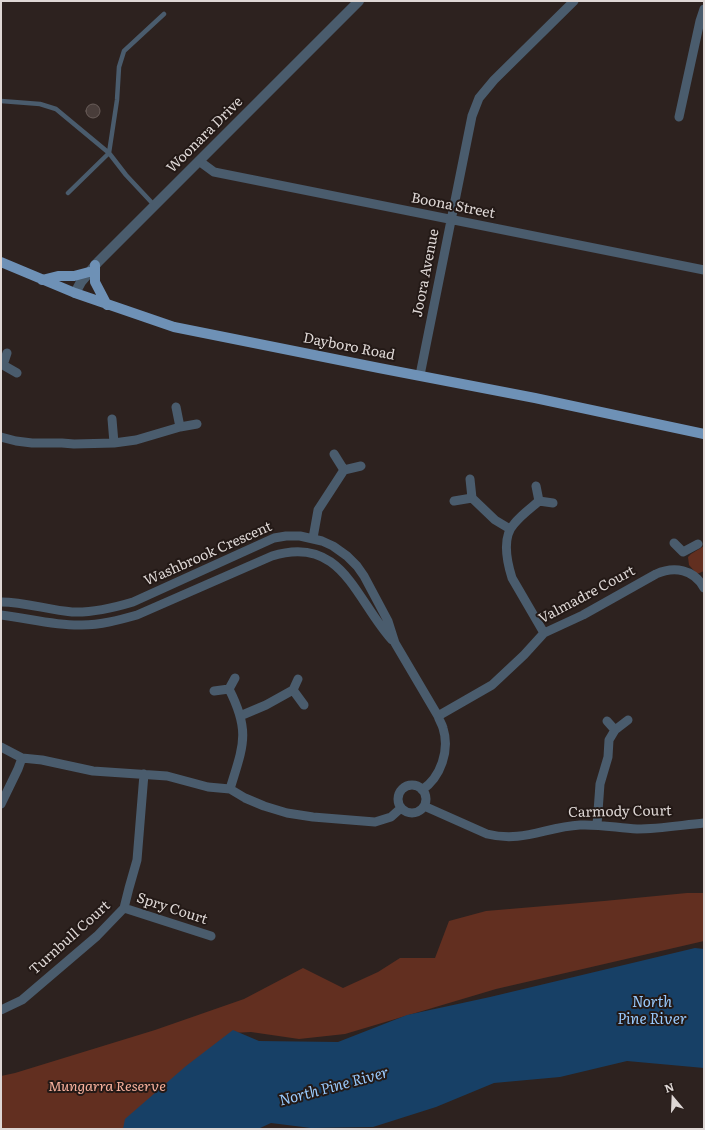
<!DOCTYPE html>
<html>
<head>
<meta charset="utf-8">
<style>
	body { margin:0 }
	#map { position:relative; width:705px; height:1130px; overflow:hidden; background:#2d221f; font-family:Literata,serif }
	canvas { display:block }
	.frame { position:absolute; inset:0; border:2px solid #ded7d5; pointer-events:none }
	.north { position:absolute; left:653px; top:1078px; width:40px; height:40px; -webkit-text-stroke:3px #231916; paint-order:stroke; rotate:341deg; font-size:11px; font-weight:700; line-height:16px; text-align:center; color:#ded7d5 }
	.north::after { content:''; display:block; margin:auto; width:14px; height:18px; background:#ded7d5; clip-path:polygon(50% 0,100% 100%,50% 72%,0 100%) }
</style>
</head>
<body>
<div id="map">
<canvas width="705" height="1130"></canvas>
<div class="frame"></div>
<div class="north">N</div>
</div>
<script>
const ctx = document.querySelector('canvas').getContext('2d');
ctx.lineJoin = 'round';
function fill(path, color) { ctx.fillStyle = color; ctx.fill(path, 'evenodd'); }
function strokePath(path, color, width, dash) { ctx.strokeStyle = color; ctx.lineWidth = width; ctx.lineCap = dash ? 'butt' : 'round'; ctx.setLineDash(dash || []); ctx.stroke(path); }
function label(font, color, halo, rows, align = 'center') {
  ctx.font = font + ' Literata,serif'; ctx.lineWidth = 4; ctx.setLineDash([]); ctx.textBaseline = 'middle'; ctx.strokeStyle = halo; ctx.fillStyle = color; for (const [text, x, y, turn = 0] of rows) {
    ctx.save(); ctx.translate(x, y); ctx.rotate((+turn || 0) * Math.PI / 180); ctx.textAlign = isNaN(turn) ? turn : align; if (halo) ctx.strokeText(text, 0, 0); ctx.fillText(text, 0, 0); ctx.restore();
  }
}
fill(new Path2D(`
	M704,546V571L697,574L689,565L688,557L691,554Z
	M687,893H704V941L496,989L345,1034L299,1039L251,1032L232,1033L123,1129H1V1076L15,1073L155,1030L244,999L303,968L343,988L378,972L400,958H435L449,921L486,911L604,901Z`), '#622f20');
fill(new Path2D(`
	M695,948L704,949V1068L627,1061L560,1077L494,1083L436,1107L373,1127L311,1128L271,1123L258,1129H123L125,1119L186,1066L233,1030L259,1041L338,1042L407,1015L490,997Z`), '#174066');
const building = new Path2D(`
	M86 111a7 7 0 1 1 14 0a7 7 0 1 1-14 0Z`);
fill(building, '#493d3a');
strokePath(building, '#695d59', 1);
strokePath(new Path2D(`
	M1,101L40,104L56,109L109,153L126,175L154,205
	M68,193L109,153L117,100L119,67L124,51L164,14`), '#4a5c6d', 4.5);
strokePath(new Path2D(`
	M679,117L700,21L704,9
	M199,161L214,172L704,270
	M7,353L3,365L17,373
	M420,375L472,116L479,98L494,80L574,1
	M176,407L180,427L197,424
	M112,419L114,443
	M1,437L16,441L32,443H62L74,444L114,443L136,440L180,427
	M334,454L344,470L361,466
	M536,486L539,501L553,503
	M472,498L495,520L510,529
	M454,501L472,498L470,479
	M539,501C531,508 521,515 514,524C502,537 507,562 512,578L544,633
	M313,538L318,510L344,470
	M674,543L683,552L698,544
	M1,602C25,602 48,610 72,612C93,613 113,608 133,602L274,538L286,536H300L322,541L333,546L347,556L357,566L364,576L388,621L395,643L438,716C439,720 442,724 443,728C450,750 441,777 422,790
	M1,615C28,618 55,626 82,625C101,625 119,620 137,615L272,556C342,534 355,599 392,640
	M298,679L293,690L304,705
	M229,689C251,732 243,746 230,789
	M214,691L229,689L235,678
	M240,716L266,705L293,690
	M438,716L492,685L524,655L544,633L583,615L656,574C674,566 694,569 704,588
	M607,721L615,730L628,720
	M1,747L22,758L42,760L93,771L167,776L208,787L230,789L245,798L264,806L287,813L313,817L375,822L391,817L401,808
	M398 799a14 14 0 1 1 28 0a14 14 0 1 1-28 0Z
	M1,804L18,769L22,758
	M424,806L487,834C523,843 545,827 580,825C599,824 618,828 637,829C660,829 682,825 704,823
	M597,825L600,784L608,757L609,740L615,730
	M124,908L211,936
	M1,1010L22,1000L97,936L124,908L129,888L137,860L144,774`), '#4a5c6d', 9);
strokePath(new Path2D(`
	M75,293L81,282L98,262L359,1`), '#4a5c6d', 10);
strokePath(new Path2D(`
	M1,262L75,293L174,327L379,368L535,398L704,434
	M95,265V282L107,305
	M42,280L58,276H74L89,272`), '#6e91b6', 10);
label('14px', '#ded7d5', '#231916', [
	["Woonara Drive",205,135,-45],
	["Boona Street",453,206,11],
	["Joora Avenue",426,273,-79],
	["Dayboro Road",349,347,11],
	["Washbrook Crescent",208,554,-24],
	["Valmadre Court",587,595,-28],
	["Carmody Court",620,812,-1],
	["Spry Court",172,909,18],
	["Turnbull Court",70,938,-42]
]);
label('italic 14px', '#f8b19d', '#231916', [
	["Mungarra Reserve",107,1087]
]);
label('italic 15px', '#99cafd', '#231916', [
	["North",652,1003],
	["Pine River",652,1020],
	["North Pine River",334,1087,-15]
]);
</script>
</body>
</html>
